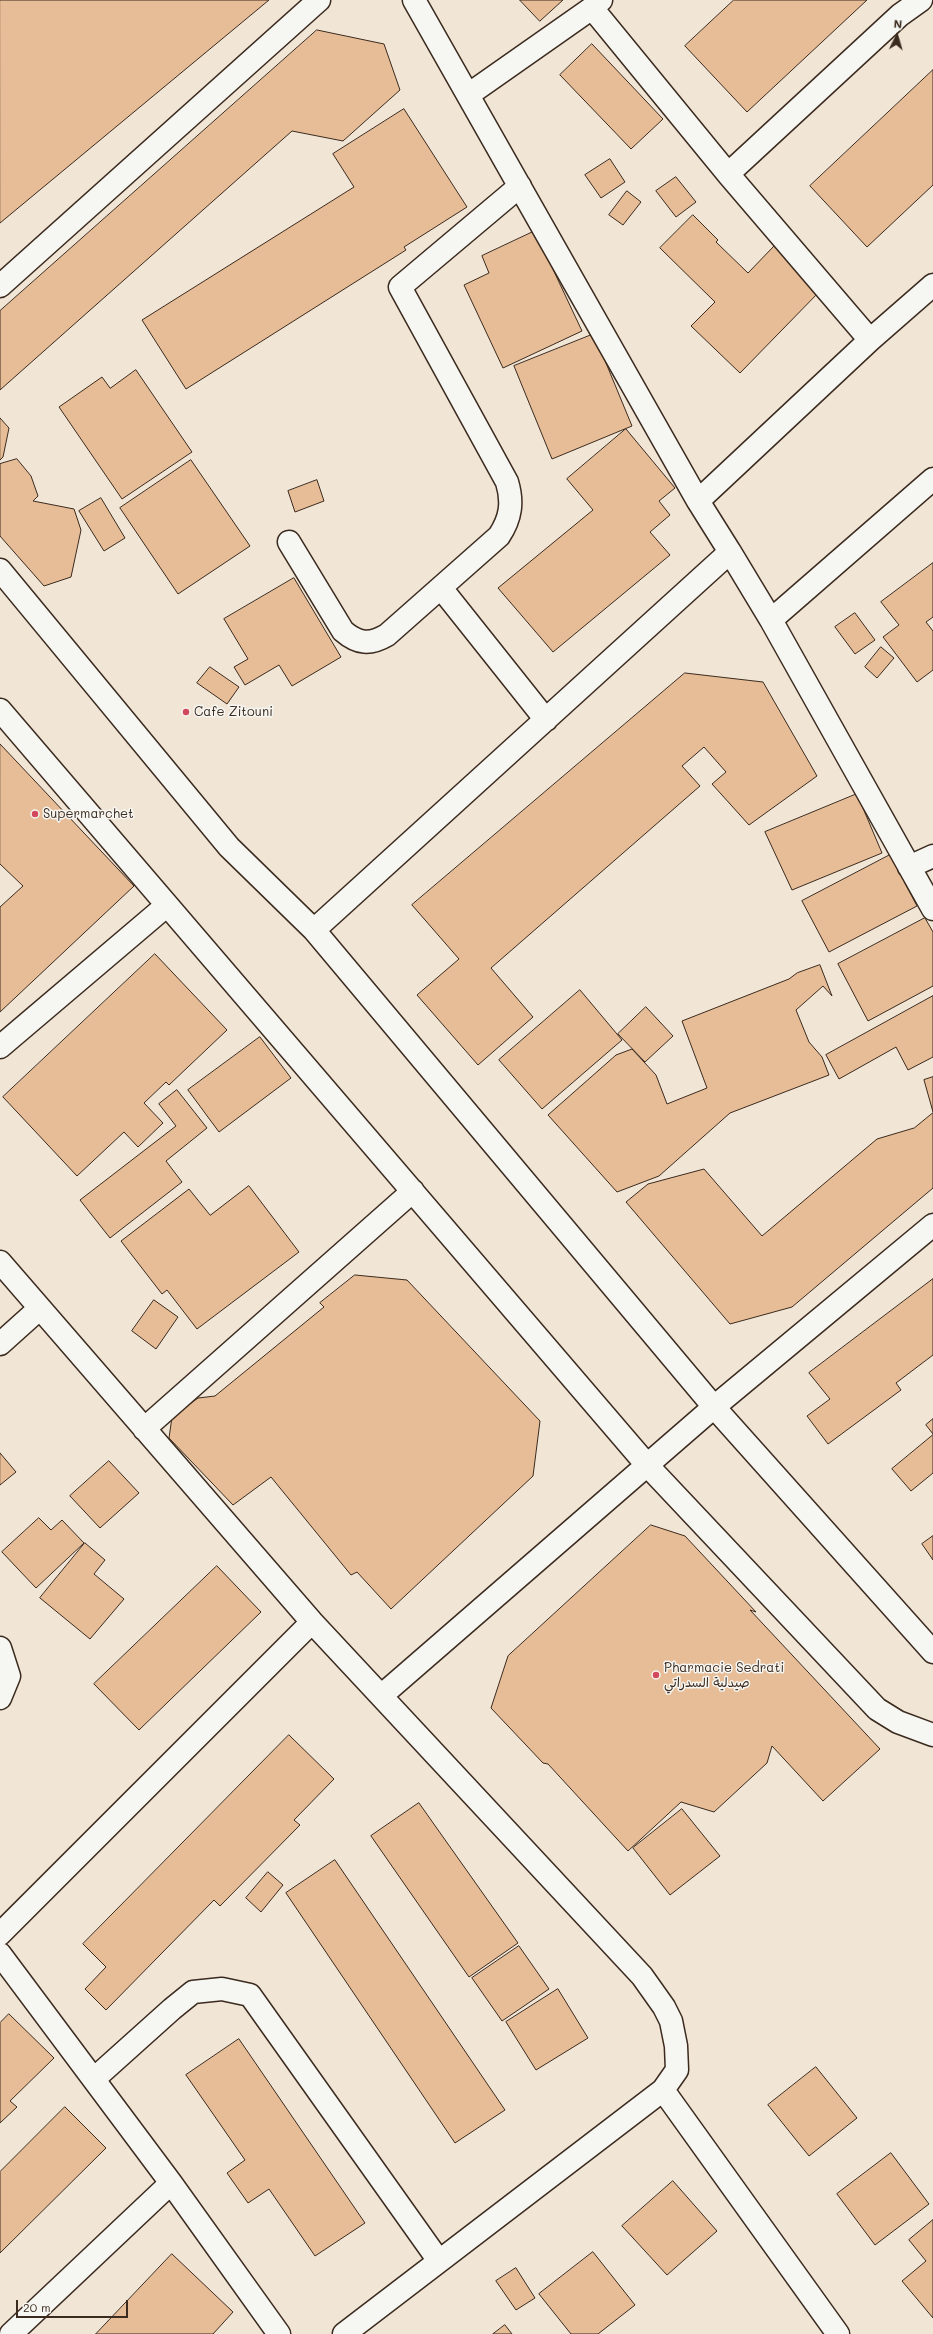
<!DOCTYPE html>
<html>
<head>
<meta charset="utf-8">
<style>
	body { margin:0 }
	#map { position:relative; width:933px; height:2334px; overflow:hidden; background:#f1e5d6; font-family:Mali,sans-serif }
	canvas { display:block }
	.north { position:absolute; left:877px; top:16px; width:40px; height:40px; -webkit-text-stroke:3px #f6f6f2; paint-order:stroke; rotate:5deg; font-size:11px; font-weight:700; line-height:16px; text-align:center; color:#3b2a1e }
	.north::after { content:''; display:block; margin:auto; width:14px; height:18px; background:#3b2a1e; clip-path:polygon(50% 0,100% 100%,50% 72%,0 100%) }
	.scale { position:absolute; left:16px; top:2300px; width:112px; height:18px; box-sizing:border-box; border:2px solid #3b2a1e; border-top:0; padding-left:5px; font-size:12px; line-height:14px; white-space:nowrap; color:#3b2a1e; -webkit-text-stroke:3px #f6f6f2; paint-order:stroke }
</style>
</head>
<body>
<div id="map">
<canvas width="933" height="2334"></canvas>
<div class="north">N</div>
<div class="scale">20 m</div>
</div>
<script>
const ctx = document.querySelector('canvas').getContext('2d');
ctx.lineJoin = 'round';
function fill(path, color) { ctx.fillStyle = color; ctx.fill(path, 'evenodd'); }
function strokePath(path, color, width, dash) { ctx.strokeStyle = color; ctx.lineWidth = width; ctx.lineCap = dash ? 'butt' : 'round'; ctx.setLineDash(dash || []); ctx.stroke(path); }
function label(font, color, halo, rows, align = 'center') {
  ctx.font = font + ' Mali,"Playpen Sans Arabic",sans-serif'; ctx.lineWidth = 3; ctx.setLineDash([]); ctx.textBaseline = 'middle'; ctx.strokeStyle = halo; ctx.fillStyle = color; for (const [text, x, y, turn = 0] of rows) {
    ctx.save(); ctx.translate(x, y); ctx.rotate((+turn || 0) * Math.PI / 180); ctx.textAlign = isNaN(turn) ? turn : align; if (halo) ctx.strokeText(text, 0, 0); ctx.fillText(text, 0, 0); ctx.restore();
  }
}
const building = new Path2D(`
	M0,0H269L0,223Z
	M520,0H563L540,21Z
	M734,0H867L747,112L685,46Z
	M317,30L384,44L400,90L343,141L292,131L0,390V311Z
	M592,44L663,119L631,149L560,75Z
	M933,70V185L867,247L810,186Z
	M404,109L467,207L404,247L406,250L186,389L142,320L354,187L333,154Z
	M610,159L625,182L601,198L585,175Z
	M676,177L696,202L676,217L656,191Z
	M627,191L641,202L623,225L609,215Z
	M693,215L718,240L716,242L748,273L774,246L820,291L740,373L691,326L715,302L660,248Z
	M535,231L582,331L503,368L464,285L489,273L482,256Z
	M594,334L632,426L552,459L514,366Z
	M136,370L192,452L122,499L59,407L102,377L110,388Z
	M0,418L9,428L3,457L0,460Z
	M626,429L675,488L659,501L670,515L650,532L670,555L553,652L498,588L593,510L567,479Z
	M17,459L31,476L38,496L33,501L74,509L81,530L71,577L44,586L0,536V464Z
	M191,460L250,546L178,594L120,508Z
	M317,480L324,501L295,512L288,491Z
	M101,498L125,538L104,551L79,511Z
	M933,563V617L926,622L933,631V670L917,682L883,637L899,625L881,602Z
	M294,578L341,657L292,686L279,665L245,685L234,667L248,659L224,619Z
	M855,613L875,640L855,654L835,627Z
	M881,647L894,658L877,678L865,667Z
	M210,667L239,687L227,704L197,683Z
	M685,673L763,682L817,776L749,825L712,784L726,772L704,747L682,766L700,786L491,968L533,1017L478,1065L417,995L459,959L412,905Z
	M0,744L134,886L0,1012V907L23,886L0,864Z
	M857,794L882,853L792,890L765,832Z
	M890,855L917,906L829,952L802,901Z
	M925,918L933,932V986L868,1021L838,964Z
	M155,954L227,1030L169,1085L166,1082L144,1103L163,1123L138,1147L124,1132L77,1176L3,1097Z
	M820,965L832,996L823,986L796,1010L809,1042L822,1057L829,1075L730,1113L659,1176L617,1192L548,1115L616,1055L632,1049L656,1075L667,1104L707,1088L682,1021L789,979L797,973Z
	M580,990L622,1040L542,1109L499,1060Z
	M933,996V1057L908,1070L896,1047L839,1079L826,1055Z
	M646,1007L673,1036L645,1062L618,1034Z
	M260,1037L291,1078L219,1132L188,1090Z
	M933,1077V1112L924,1080Z
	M177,1090L207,1128L166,1161L182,1182L110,1238L80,1200L176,1126L159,1104Z
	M933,1113V1188L792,1307L730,1324L626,1202L648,1184L704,1169L762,1236L877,1139L914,1128Z
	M249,1186L299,1252L197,1329L167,1290L162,1294L121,1241L189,1189L210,1215Z
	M355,1275L407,1280L540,1421L533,1476L391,1609L357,1572L351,1575L271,1477L233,1505L169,1438L172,1417L198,1398L215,1396L324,1307L320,1303Z
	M933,1279V1355L896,1383L901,1390L828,1444L807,1416L830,1399L809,1373Z
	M154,1300L178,1317L156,1349L132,1331Z
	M933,1419V1434L926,1425Z
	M933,1435V1473L911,1491L892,1469Z
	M0,1453L16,1472L0,1485Z
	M109,1461L139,1493L100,1528L70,1496Z
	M39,1518L51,1530L62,1520L84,1543L36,1588L2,1552Z
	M651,1525L685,1536L756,1612L750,1610L880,1749L823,1801L772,1746L767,1763L714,1812L681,1802L628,1851L548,1764L543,1763L491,1708L508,1656Z
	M933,1536V1560L922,1544Z
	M85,1543L105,1560L94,1574L124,1599L90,1639L40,1598Z
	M217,1566L261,1612L139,1730L94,1684Z
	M289,1735L334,1779L294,1820L300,1825L220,1906L214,1900L106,2010L85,1989L106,1967L83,1944Z
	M419,1803L518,1943L469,1977L371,1836Z
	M682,1809L720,1856L670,1895L633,1848Z
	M335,1860L505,2110L455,2143L286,1893Z
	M268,1872L283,1885L261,1912L246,1898Z
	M519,1946L549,1989L502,2021L472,1978Z
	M558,1989L588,2038L536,2070L506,2022Z
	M9,2014L54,2058L10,2101L17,2107L0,2123V2023Z
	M239,2039L365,2223L315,2256L269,2189L248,2203L227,2173L245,2160L186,2075Z
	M816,2067L857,2118L809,2156L768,2105Z
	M65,2107L106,2148L0,2253V2172Z
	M891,2153L929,2204L875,2245L837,2194Z
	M673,2181L717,2231L667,2275L622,2226Z
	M933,2220V2318L902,2281L926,2261L909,2240Z
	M593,2252L635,2305L598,2334H571L539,2294Z
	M172,2254L233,2312L213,2334H96Z
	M516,2268L535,2298L516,2310L496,2281Z
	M505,2325L512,2334H493Z`);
fill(building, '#e6bd96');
strokePath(building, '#3b2a1e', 1);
const street = new Path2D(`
	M414,0L698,501L730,552
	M601,0L592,8L728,174L900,15L921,0
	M468,95L592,8
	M728,174L870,340
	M0,286L319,0
	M698,501L870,340L933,285
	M289,542L343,631C358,644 370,645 387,635L499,536C511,518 513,502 507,482L400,287L520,186
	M0,570L229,847L314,930L714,1407L933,1652
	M441,588L546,720
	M771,620L933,479
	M0,710L647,1465L877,1709L898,1722L933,1735
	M909,867L933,856
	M314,930L730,552L771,620L933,909
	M0,1047L166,906
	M0,1262L312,1622L381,1696
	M0,1344L39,1309
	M144,1429L413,1191
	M0,1648L9,1676L0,1698
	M0,1934L312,1622
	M0,1954L171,2183L279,2334
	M94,2079L172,2009L193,1992L222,1989L250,1995L439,2261
	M663,2090L838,2334
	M11,2334L171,2183
	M344,2334L663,2090L677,2070L676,2046L671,2021L664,2007L642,1976L381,1696L714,1407L933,1225`);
strokePath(street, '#3b2a1e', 25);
strokePath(street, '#f6f6f2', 22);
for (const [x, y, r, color] of [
	[186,712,4,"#d1495b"],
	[35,814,4,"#d1495b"],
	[656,1675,4,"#d1495b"]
]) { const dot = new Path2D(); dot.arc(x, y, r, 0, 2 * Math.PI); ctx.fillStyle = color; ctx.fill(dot); strokePath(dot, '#f6f6f2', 1.5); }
label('13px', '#3b2a1e', '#f6f6f2', [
	["Cafe Zitouni",194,712],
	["Supermarchet",43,814],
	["Pharmacie Sedrati",664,1668],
	["صيدلية السدراتي",664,1683]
], 'left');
</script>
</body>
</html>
